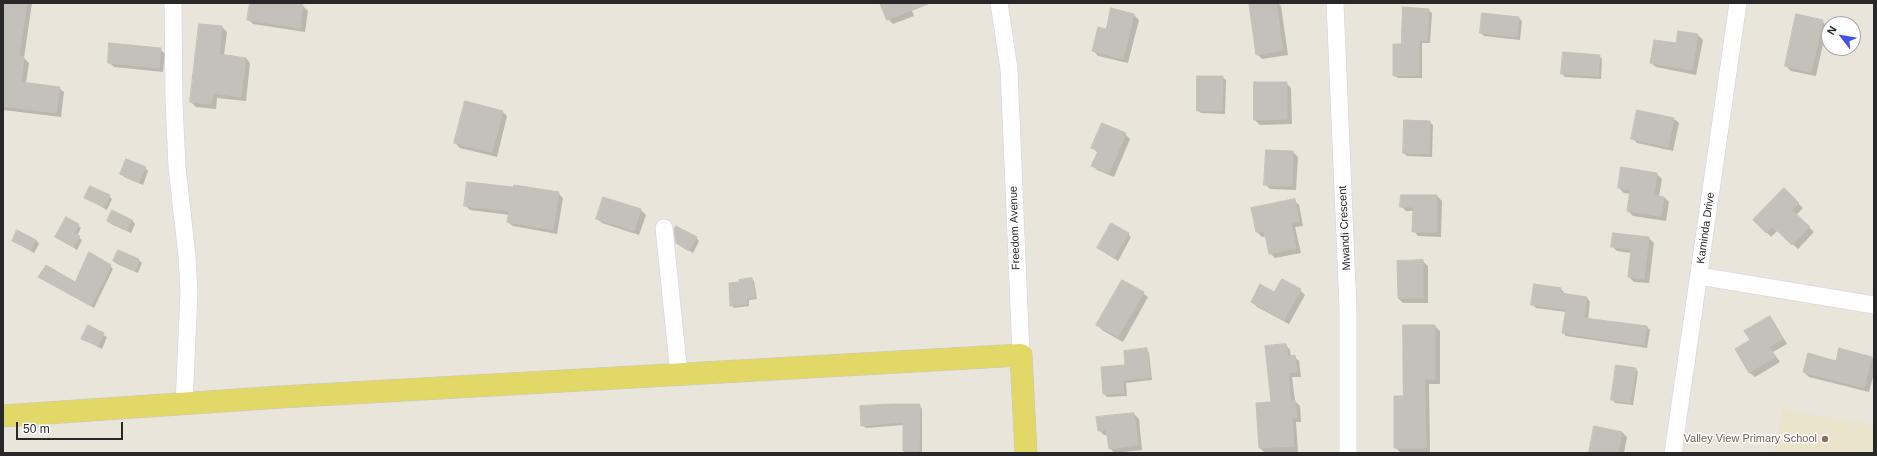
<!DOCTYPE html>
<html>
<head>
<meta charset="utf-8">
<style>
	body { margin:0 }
	#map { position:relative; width:1877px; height:456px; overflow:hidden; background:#e9e5db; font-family:Arial,sans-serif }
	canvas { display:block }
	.frame { position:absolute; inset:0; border:4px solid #282828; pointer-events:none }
	.north { position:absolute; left:1821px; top:16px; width:40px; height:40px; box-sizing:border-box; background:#fff; border:1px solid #a9a9a9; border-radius:50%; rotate:301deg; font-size:11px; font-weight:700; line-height:16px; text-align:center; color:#282828 }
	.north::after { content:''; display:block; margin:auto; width:14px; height:18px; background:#4a4fe6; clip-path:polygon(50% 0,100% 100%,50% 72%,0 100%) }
	.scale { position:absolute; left:16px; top:422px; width:107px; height:18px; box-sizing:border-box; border:2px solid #282828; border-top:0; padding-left:5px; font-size:12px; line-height:14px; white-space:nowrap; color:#282828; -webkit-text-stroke:3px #fff; paint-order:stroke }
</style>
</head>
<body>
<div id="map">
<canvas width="1877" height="456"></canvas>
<div class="frame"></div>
<div class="north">N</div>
<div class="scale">50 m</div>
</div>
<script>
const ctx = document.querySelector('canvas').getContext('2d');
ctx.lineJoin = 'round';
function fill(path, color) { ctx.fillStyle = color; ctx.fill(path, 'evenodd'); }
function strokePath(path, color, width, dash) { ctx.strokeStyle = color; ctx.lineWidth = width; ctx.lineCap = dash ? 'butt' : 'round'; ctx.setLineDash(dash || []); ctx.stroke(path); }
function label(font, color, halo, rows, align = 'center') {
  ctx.font = font + ' Arial,sans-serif'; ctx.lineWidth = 3; ctx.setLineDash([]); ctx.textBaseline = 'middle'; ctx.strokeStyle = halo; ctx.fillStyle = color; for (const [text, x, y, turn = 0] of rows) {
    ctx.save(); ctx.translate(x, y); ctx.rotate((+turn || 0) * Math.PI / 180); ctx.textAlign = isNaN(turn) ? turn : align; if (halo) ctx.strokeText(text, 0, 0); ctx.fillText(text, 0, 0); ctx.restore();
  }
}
fill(new Path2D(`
	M1782,409L1874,425V453H1774Z`), '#e9e4cb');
fill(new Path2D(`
	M3,3H32L24,58L29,63L26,83L59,88L64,92L61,117L3,110Z
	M251,3H292V4L303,6L308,11L305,32L253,24L248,19Z
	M881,3H909L914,16L893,24L888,19Z
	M1264,3H1278L1281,6L1288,55L1262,59L1257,54Z
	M1428,10L1432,13L1430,43H1422V78H1398L1394,75L1402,45Z
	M1134,15L1139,20L1128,63L1098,56L1094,51Z
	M1519,18L1522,21L1520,40L1484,36L1481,33Z
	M1822,21L1827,26L1816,76L1791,71L1786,66Z
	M222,27L227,32L224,55L246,58L250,63L246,101L217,98L216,109L196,107L191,102Z
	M1698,35L1703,40L1696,75L1656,67L1651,63L1676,44Z
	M160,49L165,54L163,72L114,67L109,62Z
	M1599,56L1602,59L1601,79L1565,77L1562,74Z
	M1222,77L1226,80L1225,114L1201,113L1198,110Z
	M1286,83L1291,88L1292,124L1260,125L1255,120Z
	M502,111L507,116L497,157L460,148L455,143Z
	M1674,119L1679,123L1673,151L1637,143L1632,138Z
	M1430,122L1433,125L1432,157L1407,156L1404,153Z
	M1125,134L1130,139L1114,177L1097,170L1093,165L1098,153L1093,148Z
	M1293,152L1298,157L1296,190L1270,189L1265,184Z
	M145,168L148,171L143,185L124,177L121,174Z
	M1622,169L1657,174L1662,179L1659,197H1664L1669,202L1666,221L1633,216L1628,211L1631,194L1624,193L1619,188Z
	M1784,190L1803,208L1796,215L1814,232L1798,249L1778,230L1771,237L1755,220Z
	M558,193L563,198L557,234L513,226L508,222L510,215L470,210L466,206Z
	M109,196L112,199L107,210L85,197Z
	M1437,196L1442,201L1441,237L1418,236L1414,231V211H1406L1401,206Z
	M604,198L641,210L646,215L639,235L602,223L597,218Z
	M1294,200L1299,205L1303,226L1295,227L1301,253L1275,258L1270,253L1266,236L1262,237L1257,232Z
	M132,220L135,224L131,233L111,224L108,221Z
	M78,225L81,228L77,236L82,240L77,250L56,237Z
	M1128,234L1131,237L1118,261L1098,248Z
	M696,238L699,241L693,253L677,243Z
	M1649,238L1654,243L1649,283L1634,282L1629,277L1631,253L1617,251L1612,246Z
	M36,240L39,244L34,253L13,241Z
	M118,251L139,260L142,263L138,273L117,264L114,261Z
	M1423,261L1428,266V303H1403L1398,298V262Z
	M110,266L113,269L94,308L40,277L75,284Z
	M751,279L754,281L757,299L749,300V306L734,308L731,305L741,283Z
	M1561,289L1564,292V295L1587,298L1590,302L1588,319L1647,327L1650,330L1647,348L1566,336L1563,332L1566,312L1536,308L1533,305Z
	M1300,290L1305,295L1289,324L1257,307L1252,302L1275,293Z
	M1143,293L1148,297L1123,342L1102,330L1098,325Z
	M1769,317L1774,322L1787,344L1773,352L1780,362L1755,377L1750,373L1736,350L1751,341Z
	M1435,326L1440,331V384H1429L1430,452H1400L1395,447L1404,397Z
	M88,327L107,337L102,349L83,339Z
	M1286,345L1290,350L1291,357L1294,356L1299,361L1301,377H1292L1295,401L1300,406L1301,422H1296L1298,453L1264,452L1260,448Z
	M1146,349L1149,353L1152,380L1126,383L1127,396L1107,397L1104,394L1102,368L1127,366Z
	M1840,350L1872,358L1874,360V373L1869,392L1809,377L1804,372L1837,362Z
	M1635,368L1638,372L1633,405L1615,403L1612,399Z
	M919,405L922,409V453H906L904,451V425L866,428L862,425Z
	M1134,414L1139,419L1142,450L1114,453L1110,448L1108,435H1104L1099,430Z
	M1595,427L1622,432L1627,437L1624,453H1590Z`), '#0003');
const building = new Path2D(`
	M3,3H27L19,56L24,57L21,82L60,87L56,113L3,106Z
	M250,3H289L303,5L300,28L247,20Z
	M880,3H928V4L887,20Z
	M1257,3H1276L1283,50L1256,55L1249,4Z
	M1403,7L1429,9L1427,41L1419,40V75L1393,76V44H1401Z
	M1111,8L1134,14L1123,59L1092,51L1098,27L1106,29Z
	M1482,13L1519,17L1517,37L1480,33Z
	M1796,14L1823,20L1811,72L1785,66Z
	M199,24L222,26L219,54L246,58L241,97L213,93L211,104L190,102Z
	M1678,31L1698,34L1692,70L1650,63L1654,40L1676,43Z
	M109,43L161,48L159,68L108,63Z
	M1563,52L1600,55L1598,76L1561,74Z
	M1197,76H1223L1222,111H1197Z
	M1254,82H1287V119L1254,120Z
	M465,101L503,111L492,152L454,143Z
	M1637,110L1674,118L1668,147L1631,139Z
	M1404,120L1430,121L1429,154L1403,153Z
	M1102,123L1126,133L1109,173L1091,166L1098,151L1091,148Z
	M1266,150L1293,151L1292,186L1264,185Z
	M126,159L146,167L139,182L120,174Z
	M1621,167L1657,173L1654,195L1664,197L1661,216L1627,211L1630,190L1618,188Z
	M467,182L513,187L514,185L559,192L553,230L507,222L509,211L464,206Z
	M90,186L110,195L104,207L84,198Z
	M1784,188L1799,203L1792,210L1810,227L1792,245L1772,226L1766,233L1753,220Z
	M1401,195H1437V232H1412L1413,207H1400Z
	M603,197L641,209L634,231L596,219Z
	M1295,199L1299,221L1291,222L1296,248L1269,254L1264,231L1256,232L1251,208Z
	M112,210L132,220L127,230L107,221Z
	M66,217L79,224L74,233L80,236L73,247L55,237Z
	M1111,223L1129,233L1114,258L1097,248Z
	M676,226L697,237L689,251L676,243L674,229Z
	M17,230L36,240L31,250L12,241Z
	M1613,233L1649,237L1644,279L1628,277L1631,249L1611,247Z
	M118,250L139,259L135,271L113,261Z
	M89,252L111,265L91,306L38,277L46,265L75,282Z
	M1423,260V298H1398L1397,261Z
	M752,278L755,297L747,298V304L730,306L729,283L740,282L739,280Z
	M1282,279L1301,289L1284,320L1251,302L1260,284L1274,292Z
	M1122,280L1144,292L1118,337L1096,325Z
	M1534,284L1561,288V293L1587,297L1584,318L1647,326L1644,345L1562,333L1566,309L1531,305Z
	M1770,316L1783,339L1769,347L1775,357L1749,373L1735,349L1750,340L1744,331Z
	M88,325L104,333L98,346L81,339Z
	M1403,325H1435V379H1425L1426,448H1394V396H1403Z
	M1286,344L1288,356L1295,355L1297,372L1288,373L1291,401L1295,400L1297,418H1292L1294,446L1259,448L1256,403L1271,402L1265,346Z
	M1147,348L1150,377L1123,380L1124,393L1103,394L1101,367L1125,365L1124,351Z
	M1839,348L1872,357L1864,388L1803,372L1808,353L1836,361Z
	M1616,365L1636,368L1630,403L1611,400Z
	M892,404H920L919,451H903V422L861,426L860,406Z
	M1134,413L1138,445L1109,449L1106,430L1098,431L1096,417Z
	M1594,426L1622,432L1618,453H1589Z`);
fill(building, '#c4c1ba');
strokePath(building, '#c4c1b5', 1);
const minor = new Path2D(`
	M173,3L174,101L177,167L187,256L189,293L184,405
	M999,3L1009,69L1021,355
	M1335,3L1348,308V453
	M664,228L679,374
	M1699,276L1874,305
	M1673,453L1738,3`);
const major = new Path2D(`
	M3,416L281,397L1021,355L1026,453`);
strokePath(minor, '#d0d1df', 18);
strokePath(major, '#c7c7c7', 23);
strokePath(minor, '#fff', 17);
strokePath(major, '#e1d867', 22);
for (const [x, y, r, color] of [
	[1825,439,4,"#8d6e63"]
]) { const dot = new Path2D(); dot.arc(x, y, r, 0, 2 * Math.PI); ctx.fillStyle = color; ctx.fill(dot); strokePath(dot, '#fff', 1.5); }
label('11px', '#282828', '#fff', [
	["Freedom Avenue",1015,228,-92],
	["Mwandi Crescent",1345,228,-93],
	["Kaminda Drive",1706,228,-82]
]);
label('11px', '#785e54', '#fff', [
	["Valley View Primary School",1817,439]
], 'right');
</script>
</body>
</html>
